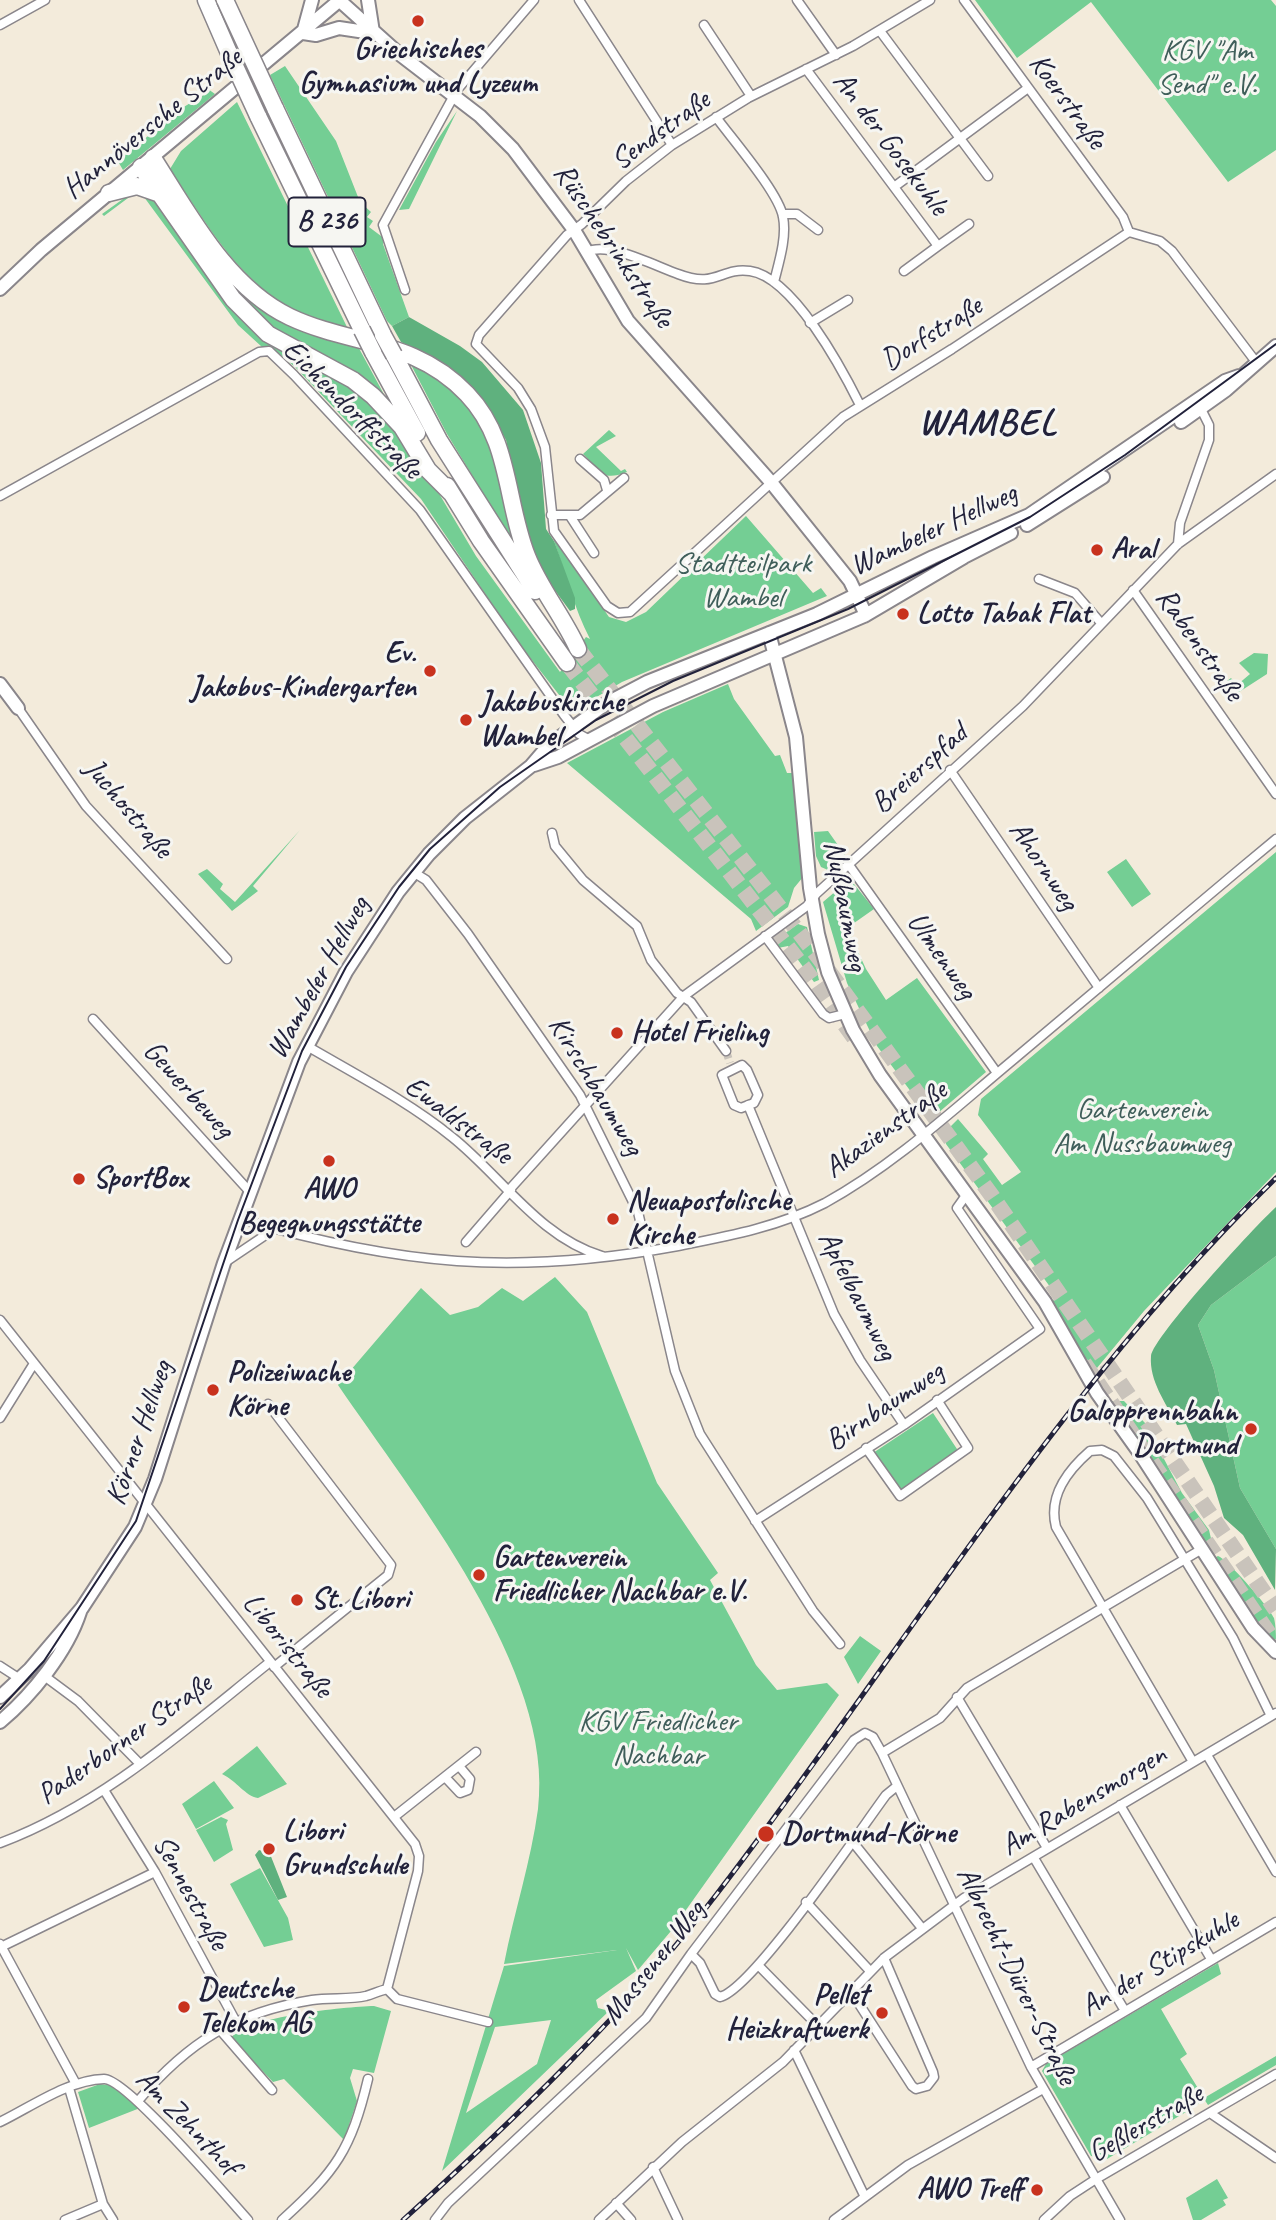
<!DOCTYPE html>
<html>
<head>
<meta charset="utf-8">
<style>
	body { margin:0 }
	canvas { display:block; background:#f3ebdb }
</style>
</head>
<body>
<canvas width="1276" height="2220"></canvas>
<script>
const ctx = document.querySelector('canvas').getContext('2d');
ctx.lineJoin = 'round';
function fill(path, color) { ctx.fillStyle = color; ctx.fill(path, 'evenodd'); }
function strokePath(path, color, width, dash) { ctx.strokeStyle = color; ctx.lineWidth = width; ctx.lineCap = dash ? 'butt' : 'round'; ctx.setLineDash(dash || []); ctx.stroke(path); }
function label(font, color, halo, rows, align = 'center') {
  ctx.font = font + ' Caveat,sans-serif'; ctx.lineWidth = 6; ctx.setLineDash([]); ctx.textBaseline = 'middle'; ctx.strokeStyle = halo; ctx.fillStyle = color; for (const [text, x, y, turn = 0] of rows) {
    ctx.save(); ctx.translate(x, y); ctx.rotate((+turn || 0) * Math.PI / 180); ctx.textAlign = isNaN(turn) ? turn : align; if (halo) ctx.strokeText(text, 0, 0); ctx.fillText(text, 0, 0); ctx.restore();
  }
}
fill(new Path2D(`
	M975,0H1271L1276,6V150L1228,182L1091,2L1017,58Z
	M285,66L336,141L360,202L371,212L367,217L373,221L369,227L385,239L383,244L409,317L392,326L387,321L270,75Z
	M208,89L215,94L123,170L116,158L119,160L182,108L207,93Z
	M237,102L347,327C333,324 317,322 304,316C241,286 208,226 170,169L181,151Z
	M457,111L409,209L399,210L436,142Z
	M162,182L237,284L355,341L386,398L280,337L241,302Z
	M140,192L156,198L229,301L368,397L418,458L476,556L560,672L586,637L590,639C574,608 566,575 554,541L556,540L609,617L626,622L646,612L746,516L813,593L821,588L827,596L622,682L583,705H567L517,641L421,499L295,367L277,352L262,347L238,325L144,197L132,195L104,216L102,214L130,194Z
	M408,359L434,374L460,396L489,433L520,554L447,434Z
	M609,430L616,436L596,447L621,471L625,469L627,472C601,482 601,471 583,454Z
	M1254,653L1268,654L1267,674L1236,694L1227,681L1231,678L1237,685L1250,674L1239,663Z
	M728,684L734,699L775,756L780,755L787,773H793L803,877L794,888L788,907L756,931L751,919L567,763L663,712Z
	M300,830L253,886L258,891L232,911L198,874L207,869L223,884L220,889L235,902Z
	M828,831L845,855L828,870L821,867L816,856L814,832Z
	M1276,852V1172L1144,1311L1097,1368L1082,1355L1053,1301L1056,1295L946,1144L944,1133L958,1119L988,1154L983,1159L1002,1185L1021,1172L978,1115L981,1099Z
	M1126,859L1151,894L1132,907L1107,872Z
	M850,879L874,909L847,928L866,969L886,1000L917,978L986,1072L938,1113L929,1116L877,1046L847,983L823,902Z
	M798,924L807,927L819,980L814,982L788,946L778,948L774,941Z
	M1276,1256V1549L1240,1488L1214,1370L1198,1325L1211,1305Z
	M555,1277L587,1312L657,1483L718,1573L710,1580L756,1665L777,1690L827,1683L839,1695L671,1931L638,1970L626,1948L636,1971L596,2000L598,2008L609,2011L442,2171L504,1966L617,1950L504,1964C514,1913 531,1861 538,1809C556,1671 412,1494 338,1385L421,1288L450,1315L478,1307L502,1288L523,1301ZM551,2020L537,2064L466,2113L495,2027Z
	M1111,1401H1124L1145,1423L1182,1493L1209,1530L1214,1551L1211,1552Z
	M933,1413L959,1452L900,1493L873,1453Z
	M1218,1556C1227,1559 1270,1608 1274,1618C1276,1626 1276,1637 1276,1646L1258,1626L1214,1558Z
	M860,1636L881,1651L858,1684L844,1657Z
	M257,1746L287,1784L258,1798C245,1796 237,1781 222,1774Z
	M214,1781L234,1808L196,1829L182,1804Z
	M221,1817L228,1820L226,1824L233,1850L214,1862L196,1830Z
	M260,1868L288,1918L293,1940L264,1947L230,1884Z
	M1218,1963L1221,1974L1161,2009L1187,2054L1180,2059L1204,2098L1276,2056V2065L1208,2105L1204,2099L1196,2106L1107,2159L1091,2156L1042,2071L1046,2064Z
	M374,2006L391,2011L374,2073L353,2069L350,2078L357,2101L344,2140L284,2079L273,2082L231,2038C248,2016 344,2007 374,2006Z
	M100,2084L113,2086L140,2108L89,2128L78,2092Z
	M1217,2179L1228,2198L1223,2200L1226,2205L1201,2220H1193L1186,2198Z`), '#74ce94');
fill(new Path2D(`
	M409,317L460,346L482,362L523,410L541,463L546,529L554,541L575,598V609L570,611L540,570L523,520L506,440L492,415L451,369L401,342L392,326Z
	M1276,1207V1256L1211,1305L1198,1325L1214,1370L1240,1488L1276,1549L1275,1590L1243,1535L1224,1518L1214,1486L1186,1424L1177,1425C1166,1403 1149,1381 1151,1356C1153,1337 1256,1225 1276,1207Z
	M259,1850L270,1854L287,1897L278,1900L255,1855Z`), '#5fb17e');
strokePath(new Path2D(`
	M726,1051L730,1063`), '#c9c3bb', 8, [8, 4]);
strokePath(new Path2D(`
	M578,649L819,958L992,1196L1276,1610
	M567,663L804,968L855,1039
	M1084,1363L1276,1644`), '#c9c3bb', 16, [16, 8]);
const street = new Path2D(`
	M579,0L672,145
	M797,0L836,55
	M930,0L853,46L748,98L672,145L626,181L582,224L567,235L479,335L476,344L518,388L531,409L545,447L554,531L607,606L618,613L630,612L843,417L952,349L1129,232
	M964,0L1123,217L1129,232
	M0,25L45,0
	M704,25L751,96
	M880,31L988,176
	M806,69L938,246L904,271
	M716,117C732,139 779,193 783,217C787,237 779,262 774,282
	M894,187L1028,88
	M783,214H797L818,230
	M1129,232L1160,241L1172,251L1256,362
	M938,246L969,224
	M587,252C608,241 655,266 678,274C717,289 720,267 750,271C793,277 842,369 860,405
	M405,290L383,225L457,90L534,0
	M810,323L848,300
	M580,459L604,480L607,490
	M0,496L259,352L269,351L294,375L420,510L564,715L579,734L588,739
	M551,515H580L624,478
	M570,516L594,553
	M1178,544L1180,523L1209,440V425L1201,409
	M1039,579L1075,593L1101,623
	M1133,590L1276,794
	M18,708L86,806L227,959
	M950,770L1099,988
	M552,833L555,846L583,880L637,926L651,960L677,993L691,1002L726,1051
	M849,865L997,1073
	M413,872L426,880L468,934L580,1095L638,1212L675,1371L700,1434L813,1611L840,1644
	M765,936L823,1014L829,1018L845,1014
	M93,1019L250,1192
	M307,1046C355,1074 409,1102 452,1137C501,1176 540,1238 602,1256
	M742,1065L747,1070L758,1095L754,1103L741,1108L734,1105L722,1075Z
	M748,1105L834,1314L860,1360L904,1425
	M510,1189L684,996L807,906L816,894L1023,706L1178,544L1276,474
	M240,1219C399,1265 514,1276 678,1246C729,1236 778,1227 825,1203C894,1165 953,1110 1013,1060C1101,986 1188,912 1276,839
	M466,1242L511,1190
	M224,1263L273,1230
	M0,1320L415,1844L419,1856L418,1871L387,1989
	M268,1404L391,1565L388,1575L274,1667
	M0,1418L33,1365
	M866,1448L900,1496L968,1448L937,1400
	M755,1521L904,1425L1040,1329L957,1208L967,1194
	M0,1666L20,1679
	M43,1675L78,1701L140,1764
	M957,1697L1047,1848
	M882,1753L940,1718L967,1688L1202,1549
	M1207,1755L1276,1872
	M1193,1762L1056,1527C1048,1496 1067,1471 1090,1451L1102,1450L1114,1456L1147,1498L1233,1638L1271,1716
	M445,1777L460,1793L468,1790L470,1779L459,1766
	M104,1790L155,1872L235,2020
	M1120,1805L1211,1959
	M394,1817L476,1752
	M852,1841L921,1927
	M0,1843C102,1805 186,1729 270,1662
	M1034,1858L1125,2011
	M806,1902L870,1971
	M0,1944L76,2084
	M1,1947L155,1872
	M691,1954L700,1963L715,1994L720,1997C753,1989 860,1830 886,1795L897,1786
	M758,1965L817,2025
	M387,1989L397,1999L488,2022
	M850,1990L912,2086L916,2089L927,2086L934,2077L933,2072L884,1958
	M220,2030L272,2090
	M794,2050L864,2195
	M1031,2067L1276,1922
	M69,2088L103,2204L113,2220
	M138,2101C188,2042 236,2012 312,2000C329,1997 349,2000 366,1996C373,1994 379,1991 387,1989
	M1210,2113L1276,2158
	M0,2122C31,2107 68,2080 104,2079C126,2078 228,2198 248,2220
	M653,2167L678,2220
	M616,2203L631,2220
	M65,2220L103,2204
	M282,2220C336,2171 351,2150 368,2079
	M435,2220L448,2203L646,2018L691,1954L854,1740L865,1733L873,1737L882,1753L1031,2067L1120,2220
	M599,2220L682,2142L783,2062L884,1958L964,1898L1276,1713
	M834,2220L908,2165L1043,2089
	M1044,2220L1070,2196L1096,2179L1276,2074`);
const secondary = new Path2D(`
	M339,0L398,53L480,116L513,149L574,230L628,321L770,481L850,581L866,615
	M368,0L373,32
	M303,33L316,35L339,28L372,33
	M303,33L312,0
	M0,289L41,250L340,0
	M1181,422L1226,390L1276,346
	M1027,525L1103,477
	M769,633L796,737L810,888L818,934L828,972L853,1030L880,1075L1045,1302L1097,1393L1139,1452L1253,1628L1276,1652
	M0,684L18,708
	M534,765L558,757L653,706L864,616L964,557L1011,533
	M0,1697L30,1669L82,1608L135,1527L155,1479L224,1263L299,1062L346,972L398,892L429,854L465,818L531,766L549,745L607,703L647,682L817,614L933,557L1029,515L1225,381L1239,376
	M0,1722C32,1695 67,1652 80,1612`);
const highway = new Path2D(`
	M206,0L229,53
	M275,108L383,335
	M258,116L362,330
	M153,158C189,214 227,287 290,317C352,346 415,339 467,394C511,440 505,500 527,556C540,589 563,616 578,649
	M141,167L233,299L268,334L353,380L373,396L402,427L428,470L451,493
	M109,193L137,186L160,194
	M373,352L417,433
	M394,355L439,440L535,591
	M447,486L481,541L567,663`);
strokePath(street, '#8a868b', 11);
strokePath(secondary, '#8a868b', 16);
strokePath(highway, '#8a868b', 19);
strokePath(street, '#fff', 8);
strokePath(secondary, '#fff', 12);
strokePath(highway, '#fff', 16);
strokePath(new Path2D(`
	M0,1709L44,1661L136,1521L238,1220L302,1051L346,967L399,887L430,849L500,787L596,720L673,681L848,609L1030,517L1125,455L1276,344`), '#22223b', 2);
const rail = new Path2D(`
	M403,2220C515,2119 624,2015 716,1895C901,1655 1058,1390 1276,1178`);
strokePath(rail, '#22223b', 5);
strokePath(rail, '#f6f6f2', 2.5, [8]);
const highwayBridge = new Path2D(`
	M225,0L275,108
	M229,53L258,116
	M362,330L373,352
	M383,335L394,355`);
strokePath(highwayBridge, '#8a868b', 19, []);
strokePath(highwayBridge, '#fff', 16);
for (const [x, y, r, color] of [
	[418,21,7,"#c8321e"],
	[1097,550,7,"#c8321e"],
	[903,614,7,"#c8321e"],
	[430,671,7,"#c8321e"],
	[466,720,7,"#c8321e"],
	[617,1033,7,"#c8321e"],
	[329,1161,7,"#c8321e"],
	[79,1179,7,"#c8321e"],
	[613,1219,7,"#c8321e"],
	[213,1390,7,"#c8321e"],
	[1251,1429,7,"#c8321e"],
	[479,1575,7,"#c8321e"],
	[297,1600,7,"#c8321e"],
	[766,1834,9,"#c8321e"],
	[269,1849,7,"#c8321e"],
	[184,2007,7,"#c8321e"],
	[882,2013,7,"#c8321e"],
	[1037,2190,7,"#c8321e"]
]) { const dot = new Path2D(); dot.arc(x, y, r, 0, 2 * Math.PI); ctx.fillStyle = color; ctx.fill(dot); strokePath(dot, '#f6f6f2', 2.5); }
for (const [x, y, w] of [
	[327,222,77]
]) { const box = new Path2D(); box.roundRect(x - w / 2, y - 24.5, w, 49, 5); ctx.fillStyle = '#f6f6f2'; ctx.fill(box); strokePath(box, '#22223b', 2); }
label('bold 28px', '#22223b', null, [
	["B 236",327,222]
]);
label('bold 30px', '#22223b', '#f6f6f2', [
	["Griechisches",418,50,"center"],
	["Gymnasium und Lyzeum",418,84,"center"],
	["Aral",1111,550],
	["Lotto Tabak Flat",917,614],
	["Ev.",416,654,"right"],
	["Jakobus-Kindergarten",416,688,"right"],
	["Jakobuskirche",480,703],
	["Wambel",480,737],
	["Hotel Frieling",631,1033],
	["SportBox",93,1179],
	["AWO",329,1190,"center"],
	["Begegnungsstätte",329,1224,"center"],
	["Neuapostolische",627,1202],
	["Kirche",627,1236],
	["Polizeiwache",227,1373],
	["Körne",227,1407],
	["Galopprennbahn",1237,1412,"right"],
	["Dortmund",1237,1446,"right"],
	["Gartenverein",493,1558],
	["Friedlicher Nachbar e.V.",493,1592],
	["St. Libori",311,1600],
	["Libori",283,1832],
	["Grundschule",283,1866],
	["Dortmund-Körne",782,1834],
	["Deutsche",198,1990],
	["Telekom AG",198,2024],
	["Pellet",868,1996,"right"],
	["Heizkraftwerk",868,2030,"right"],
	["AWO Treff",1023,2190,"right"]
], 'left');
label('30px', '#3f5e5a', '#f6f6f2', [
	["KGV \"Am",1207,51],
	["Send\" e.V.",1207,85],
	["Stadtteilpark",743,564],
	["Wambel",743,598],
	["Gartenverein",1142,1110],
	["Am Nussbaumweg",1142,1144],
	["KGV Friedlicher",658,1722],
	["Nachbar",658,1756]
]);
label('30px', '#22223b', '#f6f6f2', [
	["Koerstraße",1067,102,54],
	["Hannöversche Straße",153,124,-39],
	["Sendstraße",661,131,-36],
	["An der Gosekuhle",890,144,53],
	["Rüschebrinkstraße",613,246,56],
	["Dorfstraße",932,334,-32],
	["Eichendorffstraße",352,410,45],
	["Wambeler Hellweg",934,530,-25],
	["Rabenstraße",1199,645,55],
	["Breierspfad",920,769,-42],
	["Juchostraße",128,809,50],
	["Ahornweg",1043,866,56],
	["Nußbaumweg",845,906,79],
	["Ulmenweg",941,956,55],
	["Wambeler Hellweg",319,978,-61],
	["Kirschbaumweg",595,1086,59],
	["Gewerbeweg",188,1090,48],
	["Ewaldstraße",458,1121,37],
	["Akazienstraße",886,1130,-36],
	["Apfelbaumweg",857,1296,63],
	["Birnbaumweg",885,1407,-34],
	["Körner Hellweg",140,1433,-71],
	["Liboristraße",287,1646,51],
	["Paderborner Straße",125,1740,-35],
	["Am Rabensmorgen",1084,1801,-31],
	["Sennestraße",190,1893,61],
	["Massener Weg",654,1963,-52],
	["An der Stipskuhle",1160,1964,-31],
	["Albrecht-Dürer-Straße",1016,1976,64],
	["Am Zehnthof",187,2123,46],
	["Geßlerstraße",1146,2124,-30]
]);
ctx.letterSpacing = '2px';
label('bold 37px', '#22223b', '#f6f6f2', [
	["WAMBEL",988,424]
]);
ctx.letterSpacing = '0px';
</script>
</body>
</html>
